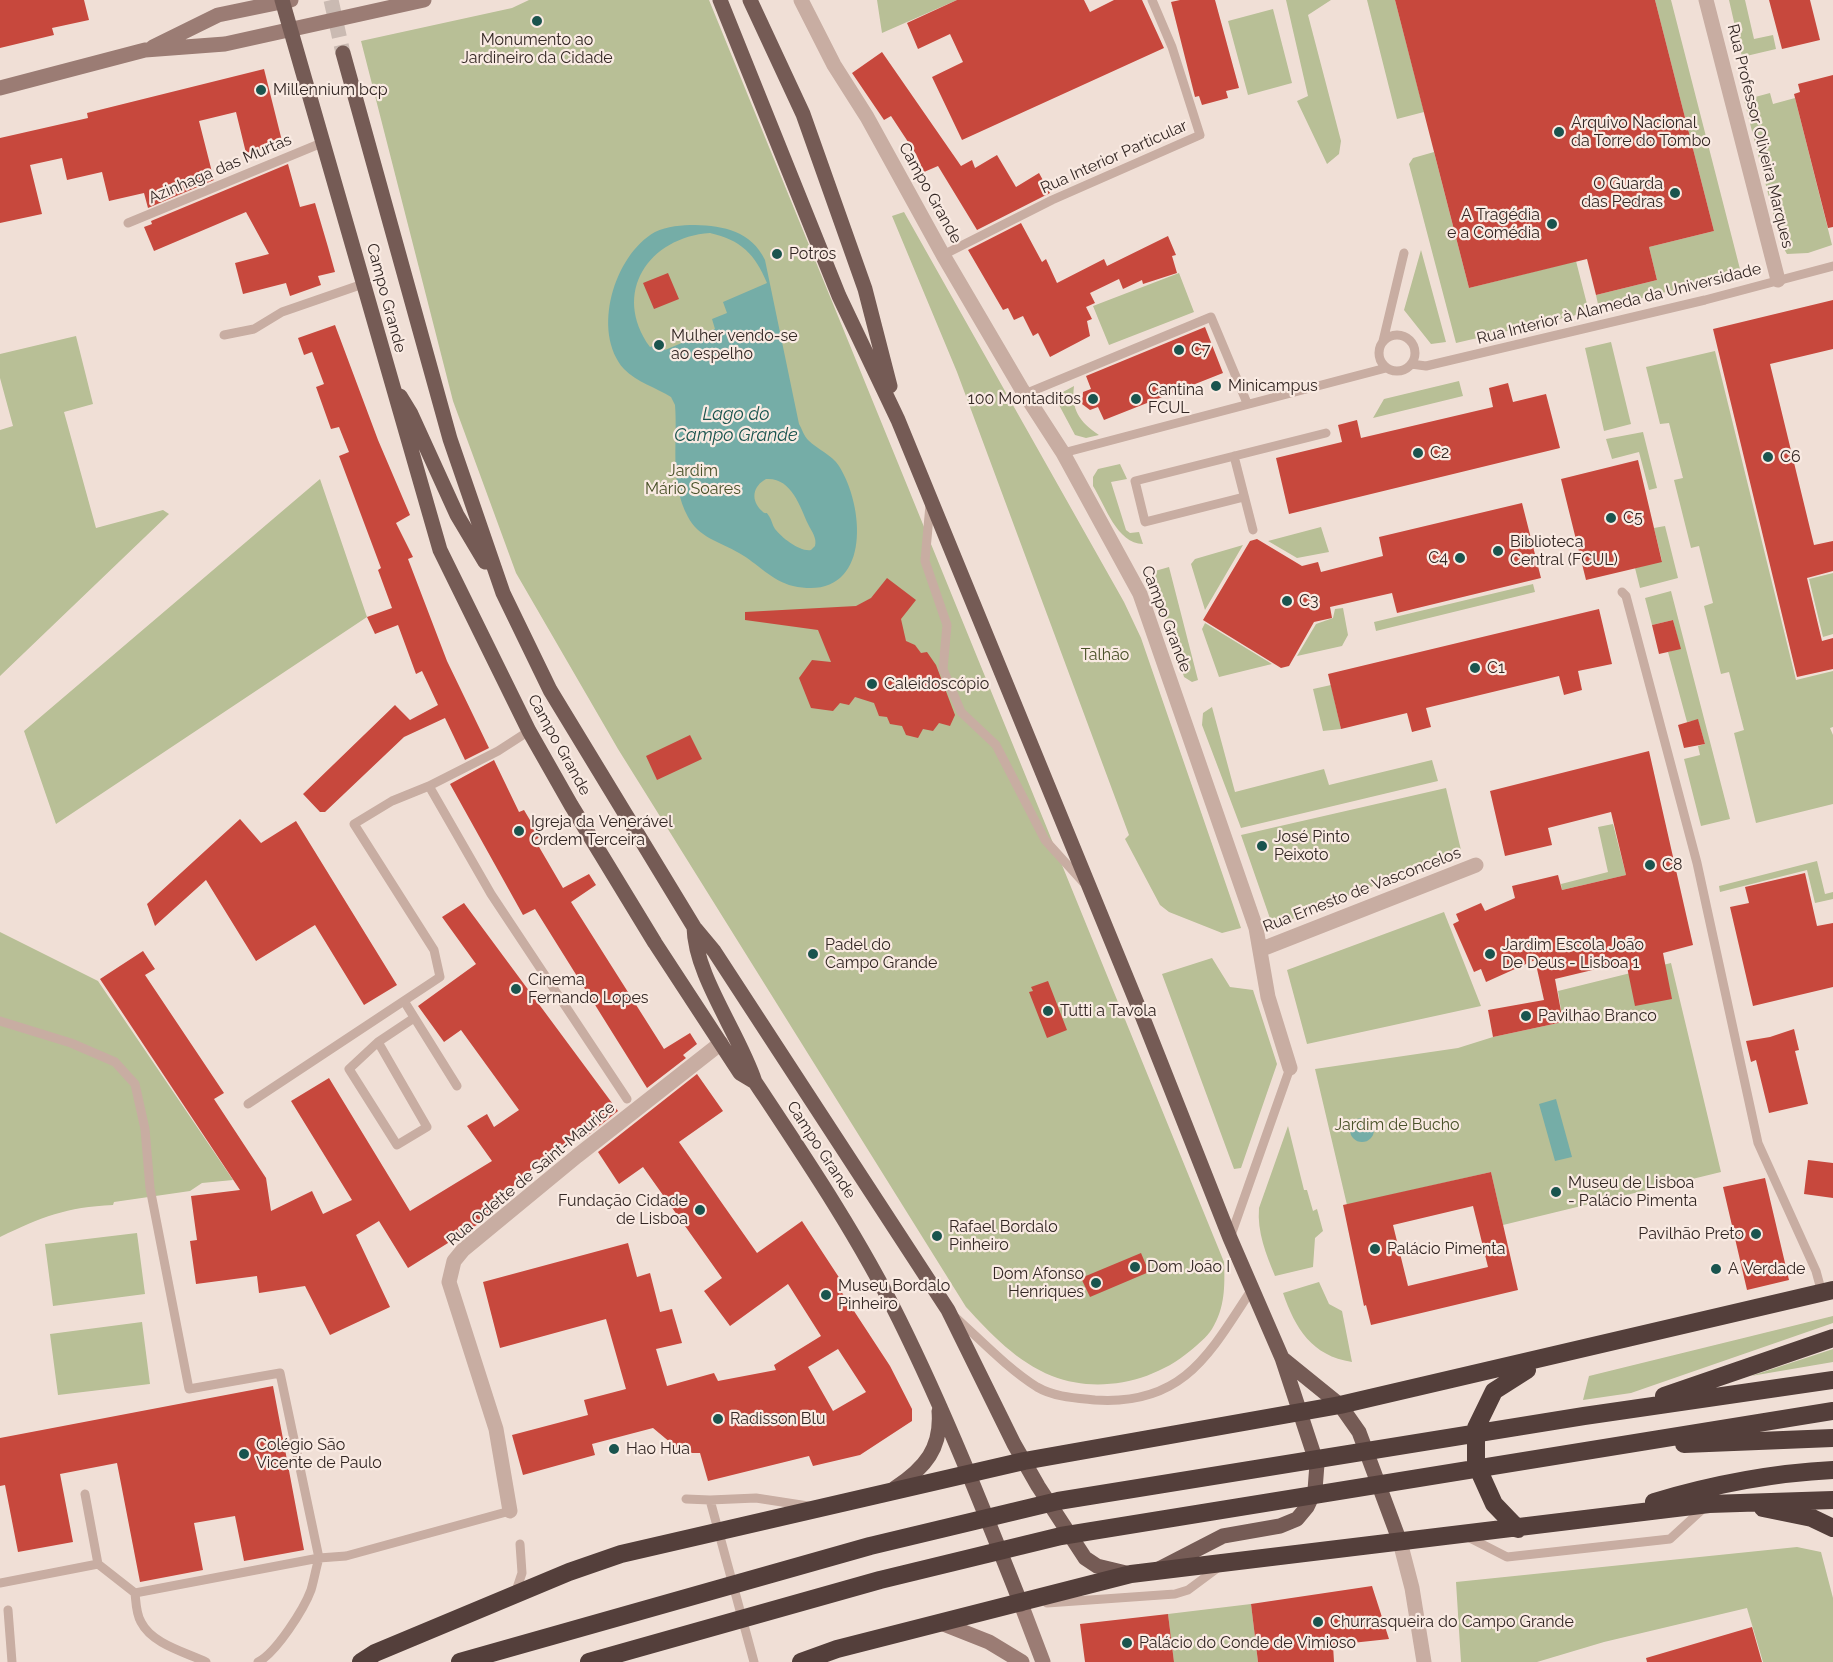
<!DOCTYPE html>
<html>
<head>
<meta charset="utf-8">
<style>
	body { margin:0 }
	canvas { display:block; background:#f0dfd6 }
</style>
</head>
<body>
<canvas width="1833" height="1662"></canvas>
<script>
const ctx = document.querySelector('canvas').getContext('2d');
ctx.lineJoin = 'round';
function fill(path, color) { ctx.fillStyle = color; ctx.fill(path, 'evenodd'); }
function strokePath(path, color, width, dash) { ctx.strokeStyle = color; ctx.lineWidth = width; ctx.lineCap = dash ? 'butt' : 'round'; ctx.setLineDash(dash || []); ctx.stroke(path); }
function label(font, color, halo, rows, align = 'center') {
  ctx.font = font + ' Raleway,sans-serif'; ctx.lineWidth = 4.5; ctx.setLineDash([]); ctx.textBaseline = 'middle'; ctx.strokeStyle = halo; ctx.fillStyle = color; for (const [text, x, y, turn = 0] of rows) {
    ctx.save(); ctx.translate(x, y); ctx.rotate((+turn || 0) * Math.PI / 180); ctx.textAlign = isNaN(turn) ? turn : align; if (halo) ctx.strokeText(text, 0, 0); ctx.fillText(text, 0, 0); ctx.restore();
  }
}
fill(new Path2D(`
	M529,0H709L1224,1262C1225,1286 1225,1308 1212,1329C1207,1337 1197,1345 1190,1351C1153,1382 1098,1394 1052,1376C1017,1362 991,1334 966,1307L618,749L516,573L453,401L361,41L512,8Z
	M877,0H957L882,33Z
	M1286,0H1331L1308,15L1341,141L1339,154L1327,164L1297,101L1308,96Z
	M1367,0H1395L1424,112L1397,119Z
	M1655,0H1671L1741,273L1599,309L1596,295L1657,280L1649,247L1714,231Z
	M1729,0H1745L1754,39L1773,35L1776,49L1742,57Z
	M1273,9L1292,83L1248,95L1228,21Z
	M1770,93L1773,104L1795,98L1832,245L1808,253L1787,254L1781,244L1744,100Z
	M1434,152L1469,288L1576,261L1589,312L1456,343L1409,164L1413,158Z
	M904,212L1124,602L1141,638L1241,928L1222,933L1169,912L1160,905L1125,839L1129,835L957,372L892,216Z
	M1421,250L1446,342L1431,344L1404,310Z
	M1179,273L1194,312L1109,345L1093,306Z
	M76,336L93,404L64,412L96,528L163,510L169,514L0,676V430L13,426L0,378V354Z
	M1611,342L1631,424L1604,431L1585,348Z
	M1715,351L1796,680L1833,671V727L1830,728L1833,735V804L1756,823L1734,733L1744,730L1729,672L1721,674L1704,606L1713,603L1699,546L1691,548L1674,480L1683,478L1669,423L1660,424L1646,367Z
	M1459,381L1463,396L1373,418L1384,399Z
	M1074,386C1071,409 1079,422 1099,435L1086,438L1075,435L1059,405L1063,392Z
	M1643,432L1657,488L1649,490L1639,452L1612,459L1606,439Z
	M1120,464L1127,479L1111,482L1126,530L1130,533L1139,532L1143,544C1117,544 1105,505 1093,486V477L1098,469Z
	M320,479L367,617L56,824L24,731Z
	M1665,526L1678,578L1640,588L1635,568L1662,561L1654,528Z
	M1321,527L1329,552L1297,558L1268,541Z
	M1243,545L1205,610L1191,564L1195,559Z
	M1169,567L1198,680L1192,682L1184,677L1171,633L1149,584L1155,571Z
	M1833,573V634L1823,637L1809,579Z
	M1533,584L1535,592L1376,631L1374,622Z
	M1671,591L1730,819L1701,826L1684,759L1700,755L1698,746L1705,744L1698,720L1687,722L1668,652L1680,648L1673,620L1652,625L1645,598Z
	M1343,608L1348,635L1342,646L1297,656L1316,624L1333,618L1335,609Z
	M1205,623L1272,664L1219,677L1202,629Z
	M1331,685L1341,729L1323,731L1313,689Z
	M1212,707L1235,792L1324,769L1329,785L1432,760L1438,781L1241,828L1202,725L1203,713Z
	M1446,788L1461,850L1273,927L1241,835Z
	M1613,824L1626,875L1562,890L1561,884L1608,872L1598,827Z
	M1817,861L1825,894L1833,892V899L1815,903L1807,870L1720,892L1719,886Z
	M1444,912L1481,1006L1307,1044L1287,970Z
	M0,932L98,981L233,1180L202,1183L190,1191L114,1202L113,1205C66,1207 42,1217 0,1237Z
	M1212,958L1230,987L1253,990L1277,1064L1241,1168L1234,1169L1162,974Z
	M1671,963L1721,1172L1503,1225L1491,1172L1347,1205L1315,1069L1458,1048L1493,1037L1563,1022L1558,991Z
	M1288,1126L1304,1190H1307L1313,1211L1317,1209L1323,1231L1315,1238L1313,1267L1275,1276C1266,1254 1257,1232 1259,1208Z
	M137,1233L145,1294L53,1306L45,1244Z
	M1319,1282L1329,1304L1342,1311L1352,1362C1312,1356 1295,1328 1283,1293Z
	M1833,1316V1323L1631,1393L1583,1400L1589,1376Z
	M142,1322L150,1384L58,1395L50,1334Z
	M1833,1349V1362L1751,1376Z
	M1797,1547L1821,1552L1833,1598V1662H1763L1747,1608L1604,1642L1537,1662H1461L1456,1582Z
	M1251,1604L1258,1662H1174L1168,1614Z`), '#b8bf96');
fill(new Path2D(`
	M695,225C724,226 751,231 765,260L799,424C802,429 804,436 808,440C818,450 831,454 839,466C867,511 870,603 793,586C772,581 757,563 739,553C720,542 698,537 688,517C669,481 678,443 675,405L671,397C657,388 636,382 624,369C591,332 614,255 655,232C667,226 682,225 695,225ZM710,233C741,240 755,254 767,283L723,302L727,313L712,319L715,329L665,350L661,343L650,347C611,293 649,237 710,233ZM766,479C791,477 800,506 808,524C812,532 817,538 815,546L811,550C800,552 782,538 775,529C772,525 772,520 769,516C765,510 767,516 762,511C750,500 753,486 766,479Z
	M1556,1099L1572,1157L1555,1161L1539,1104Z
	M1350 1130a12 12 0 1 1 24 0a12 12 0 1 1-24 0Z`), '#75ada7');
fill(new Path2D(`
	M0,0H84L89,20L52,28L54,35L0,48Z
	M957,0H1084L1090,12L1114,0H1142L1164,48L962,140L932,77L963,62L950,34L918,49L907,23Z
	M1180,0H1215L1239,88L1226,91L1228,98L1202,105L1199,96L1195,97L1171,2Z
	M1395,0H1655L1714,231L1649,247L1657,280L1596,295L1587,259L1469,288Z
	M1769,0H1810L1820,40L1782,49Z
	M882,52L961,166L972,160L975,168L997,155L1016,187L1039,173L1050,193L977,230L938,166L924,172L916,154L891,116L884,120L852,73Z
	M264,69L283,145L246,153L236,112L199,121L214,180L148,208L144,193L109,201L102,172L67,180L62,158L30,165L42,214L0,223V138L88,118L87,113Z
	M1833,75V227L1828,228L1794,94L1800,92L1798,84Z
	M288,164L300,207L315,203L328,247L335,272L318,276L321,285L290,296L286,283L243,294L235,263L269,254L246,212L154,251L144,227L152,224L151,221Z
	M1021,223L1042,262L1046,259L1057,283L1104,259L1107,266L1168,236L1176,255L1172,256L1177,273L1143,284L1142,280L1123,289L1119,279L1090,293L1095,303L1086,307L1092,319L1087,321L1090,336L1050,357L1038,333L1033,336L1023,316L1014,320L1008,308L1003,310L968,250Z
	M668,273L679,299L654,309L643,283Z
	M1833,300V349L1770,364L1814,545L1833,541V571L1807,578L1822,641L1833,638V669L1797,677L1713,329Z
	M335,325L378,440L410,515L396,523L413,557L408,559L447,661L489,748L465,760L445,718L404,737L325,812H320L303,794L395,705L410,720L438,705L422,671L416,674L398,625L375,634L367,617L392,608L378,570L381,568L339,456L349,452L339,427L331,429L316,387L324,384L312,352L304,355L298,338Z
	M1205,327L1223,373L1104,420L1098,407L1090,410L1082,404L1083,392L1091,389L1086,376Z
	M1508,383L1513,402L1546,394L1560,448L1289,514L1276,458L1342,442L1338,425L1357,420L1361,438L1493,407L1489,388Z
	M1638,460L1662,562L1586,580L1561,479Z
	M1522,503L1541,578L1397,613L1392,593L1330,607L1332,618L1314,622L1289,666L1281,668L1203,620L1250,541L1257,539L1302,566L1318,562L1321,572L1383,556L1379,537Z
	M887,578L916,600L901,619L906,641L915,645L921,653L927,652L936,665L955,715L950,726L939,723L933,731L923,729L918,738L906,735L902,726L890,724L887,717L879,716L874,703L855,697L849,705L840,703L833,711L811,708L799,678L812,660L831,662L818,630L745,620V612L856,606L871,598Z
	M1599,609L1612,664L1578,671L1582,690L1564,695L1559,676L1426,708L1431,727L1412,732L1407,713L1341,729L1328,674Z
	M1673,620L1681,649L1659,654L1652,625Z
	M1698,719L1705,744L1684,748L1678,725Z
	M690,735L702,759L657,780L646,756Z
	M1649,751L1693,945L1663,953L1672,999L1635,1006L1626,962L1555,979L1563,1022L1493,1037L1488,1010L1544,1000L1535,960L1486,982L1481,969L1474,972L1453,924L1459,921L1456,914L1481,903L1485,911L1515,898L1512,886L1558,875L1562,890L1626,875L1611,812L1548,828L1552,845L1505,856L1490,791Z
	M494,760L519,812L524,810L540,837L535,840L563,888L589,874L596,885L571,902L664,1049L690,1033L697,1044L683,1055L686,1058L647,1088L535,909L523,915L450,784Z
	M240,819L261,843L296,821L397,985L364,1005L315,925L256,961L206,880L155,926L147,904Z
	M1805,873L1817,926L1833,923V987L1753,1006L1730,907L1749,903L1745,887Z
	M464,903L618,1111L587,1136L584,1132L524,1175L526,1177L509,1189L513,1196L480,1223L408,1268L379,1221L356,1235L390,1307L330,1335L305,1286L259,1293L257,1276L196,1284L190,1241L197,1240L191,1196L240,1190L100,979L143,951L155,969L145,975L224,1093L214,1099L266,1178L271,1211L312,1191L323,1214L352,1200L291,1101L329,1078L410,1211L492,1161L467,1126L487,1114L494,1127L519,1110L461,1030L444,1042L418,1006L476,964L442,917Z
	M1048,981L1067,1030L1047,1038L1029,992L1033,991L1031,987Z
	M1794,1029L1799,1050L1795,1051L1808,1104L1769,1113L1756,1060L1751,1062L1746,1041L1770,1037Z
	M697,1074L723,1111L679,1142L757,1253L802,1221L842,1282L837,1285L890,1366L912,1409V1421L860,1455L813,1466L809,1456L708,1481L700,1453H683L653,1428L592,1444L595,1455L523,1475L512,1435L588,1415L584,1400L626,1389L606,1319L500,1348L483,1282L628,1243L637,1277L650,1273L660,1312L672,1309L682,1343L656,1349L667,1386L714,1373L718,1381L776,1370L774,1365L821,1336L788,1284L730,1326L704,1291L722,1278L643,1167L619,1184L598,1152ZM838,1349L866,1392L833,1411L808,1367Z
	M1808,1160L1833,1163V1198L1804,1194Z
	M1491,1172L1518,1290L1371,1325L1366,1305L1364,1306L1343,1205ZM1473,1206L1488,1267L1408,1286L1393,1225Z
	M1765,1178L1789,1280L1747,1290L1723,1187Z
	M1141,1253L1149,1272L1090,1297L1081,1278Z
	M273,1386L304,1550L244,1561L235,1516L194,1523L203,1570L140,1582L117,1463L60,1474L73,1542L18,1552L5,1485L0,1486V1438Z
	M1372,1586L1389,1639L1333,1645L1334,1662H1258L1251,1604Z
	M1168,1614L1174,1662H1085L1080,1624Z
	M1752,1627L1762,1662H1647L1646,1658Z`), '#c7483d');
strokePath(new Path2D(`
	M331,0L343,53`), '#cabab2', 15, [15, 8]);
strokePath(new Path2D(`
	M128,223L324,142
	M943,255L1052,200L1200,135L1172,47L1152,0
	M224,335L254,329L282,312L363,284
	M1379 353a18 18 0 1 1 36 0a18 18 0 1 1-36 0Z
	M1383,341L1404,253
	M1411,364L1426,366L1705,300L1833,266
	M1025,394L1211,317L1247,403
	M1063,453L1386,368
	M1234,456L1253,530
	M1244,497L1145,522L1135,481L1326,433
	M930,505L925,561L947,625L943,669L961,712L996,745L1045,840L1083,882
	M1622,592L1626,596L1697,863L1758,1143L1816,1271L1822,1293
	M429,786L498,751L529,731
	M404,1001L457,1086
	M0,1021L71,1043L115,1062L135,1084L145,1129L150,1188L189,1389L280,1373L319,1558L346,1556L510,1511
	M378,1042L349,1069L397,1145L427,1127L378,1042L414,1018
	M248,1104L440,977L434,950L354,824L392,801L429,786L491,894L627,1099
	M1230,1238L1290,1068
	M954,1316C981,1340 1007,1368 1037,1387C1054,1397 1076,1398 1095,1400C1184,1406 1210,1353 1252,1289
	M85,1494L98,1564
	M686,1499L710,1500L754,1662
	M710,1500L756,1498L808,1506
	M1466,1536L1507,1557L1670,1539L1706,1506
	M0,1583L98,1564L135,1593L319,1558C316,1568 314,1580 311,1590C304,1609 276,1653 258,1662
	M135,1593C136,1602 136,1614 141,1622C152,1644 185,1652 206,1662
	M515,1594L522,1573L520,1544
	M1047,1603L1175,1594L1188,1590L1219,1567
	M8,1610L12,1662`), '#c8ada2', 9);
strokePath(new Path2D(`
	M801,0L834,65L867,117L943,255L1021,388L1063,453L1140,594L1256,928L1268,997L1290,1068
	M1706,0L1778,280
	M1262,949L1476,865
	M510,1511L496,1429L449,1282L454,1261L463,1250L577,1156L721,1043
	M1400,1542L1412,1588L1424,1662`), '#c8ada2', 15);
strokePath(new Path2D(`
	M153,47L218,15L291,0
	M0,88L145,50L225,44L424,0
	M1021,1604L1043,1662
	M941,1623L989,1642L1022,1662`), '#9b7c74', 15);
strokePath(new Path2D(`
	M282,0L440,550L529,731L571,805L655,943L740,1073L755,1082C806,1159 858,1236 899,1319C945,1412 983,1508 1021,1604
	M720,0L839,296L898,420L1143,1018L1230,1238L1282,1358L1317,1464L1315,1490L1307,1507L1297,1519L1280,1526L1223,1536L1159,1569
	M750,0L803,114L865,289L890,386
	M343,53L450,439L503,593L550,690L694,927L714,951L948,1310L1014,1444L1038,1486L1085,1558L1097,1566L1126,1573
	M400,396L411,414L457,515L485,562
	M694,927C695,976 739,1033 755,1082
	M1282,1358L1340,1405L1359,1432L1400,1542
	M895,1488C925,1468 942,1448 939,1411`), '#755b55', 15);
strokePath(new Path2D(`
	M1664,1396L1833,1338
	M1684,1444L1833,1438
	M1654,1502C1711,1485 1773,1473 1833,1470
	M1763,1508L1812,1518L1833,1528
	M1518,1529L1494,1504L1476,1464V1428L1494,1391L1527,1370
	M361,1662L375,1653L569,1572L621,1554L1024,1461L1340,1405L1833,1290
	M460,1662L870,1546L1058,1501L1584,1416L1833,1380
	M589,1662L880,1580L1061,1536L1833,1411
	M801,1662L837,1649L1131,1574L1709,1504L1833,1500`), '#543f3b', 18);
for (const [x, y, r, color] of [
	[537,21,6,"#1a544e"],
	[261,90,6,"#1a544e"],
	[1559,132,6,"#1a544e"],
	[1675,193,6,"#1a544e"],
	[1552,224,6,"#1a544e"],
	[777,254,6,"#1a544e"],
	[659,345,6,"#1a544e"],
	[1179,350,6,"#1a544e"],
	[1216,386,6,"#1a544e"],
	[1093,399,6,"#1a544e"],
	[1136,399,6,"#1a544e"],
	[1418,453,6,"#1a544e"],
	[1768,457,6,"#1a544e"],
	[1611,518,6,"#1a544e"],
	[1498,551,6,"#1a544e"],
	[1460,558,6,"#1a544e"],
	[1287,601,6,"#1a544e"],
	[1475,668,6,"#1a544e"],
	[872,684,6,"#1a544e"],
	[519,831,6,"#1a544e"],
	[1262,846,6,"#1a544e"],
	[1650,865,6,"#1a544e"],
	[813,954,6,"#1a544e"],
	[1490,954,6,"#1a544e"],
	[516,989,6,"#1a544e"],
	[1048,1011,6,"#1a544e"],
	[1526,1016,6,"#1a544e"],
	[1556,1192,6,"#1a544e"],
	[700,1210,6,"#1a544e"],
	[1756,1234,6,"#1a544e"],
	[937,1236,6,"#1a544e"],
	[1375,1249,6,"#1a544e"],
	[1135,1267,6,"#1a544e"],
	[1716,1269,6,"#1a544e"],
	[1096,1283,6,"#1a544e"],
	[826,1295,6,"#1a544e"],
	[718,1419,6,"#1a544e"],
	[614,1449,6,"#1a544e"],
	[244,1454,6,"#1a544e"],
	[1318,1622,6,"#1a544e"],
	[1127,1643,6,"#1a544e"]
]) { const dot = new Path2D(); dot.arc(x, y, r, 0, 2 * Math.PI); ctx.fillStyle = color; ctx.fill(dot); strokePath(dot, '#f9eae2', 2); }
label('16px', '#332724', '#f9eae2', [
	["Monumento ao",537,40,"center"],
	["Jardineiro da Cidade",537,58,"center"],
	["Millennium bcp",273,90],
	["Arquivo Nacional",1571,123],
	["da Torre do Tombo",1571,141],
	["O Guarda",1663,184,"right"],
	["das Pedras",1663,202,"right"],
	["A Tragédia",1540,215,"right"],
	["e a Comédia",1540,233,"right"],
	["Potros",789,254],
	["Mulher vendo-se",671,336],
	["ao espelho",671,354],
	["C7",1191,350],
	["Minicampus",1228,386],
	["Cantina",1148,390],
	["FCUL",1148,408],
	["100 Montaditos",1081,399,"right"],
	["C2",1430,453],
	["C6",1780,457],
	["C5",1623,518],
	["Biblioteca",1510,542],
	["Central (FCUL)",1510,560],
	["C4",1448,558,"right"],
	["C3",1299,601],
	["C1",1487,668],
	["Caleidoscópio",884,684],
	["Igreja da Venerável",531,822],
	["Ordem Terceira",531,840],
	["José Pinto",1274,837],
	["Peixoto",1274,855],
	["C8",1662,865],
	["Padel do",825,945],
	["Campo Grande",825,963],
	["Jardim Escola João",1502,945],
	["De Deus - Lisboa 1",1502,963],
	["Cinema",528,980],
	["Fernando Lopes",528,998],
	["Tutti a Tavola",1060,1011],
	["Pavilhão Branco",1538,1016],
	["Museu de Lisboa",1568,1183],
	["- Palácio Pimenta",1568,1201],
	["Fundação Cidade",688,1201,"right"],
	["de Lisboa",688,1219,"right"],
	["Rafael Bordalo",949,1227],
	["Pinheiro",949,1245],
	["Pavilhão Preto",1744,1234,"right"],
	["Palácio Pimenta",1387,1249],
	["Dom João I",1147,1267],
	["A Verdade",1728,1269],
	["Dom Afonso",1084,1274,"right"],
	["Henriques",1084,1292,"right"],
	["Museu Bordalo",838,1286],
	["Pinheiro",838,1304],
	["Radisson Blu",730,1419],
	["Colégio São",256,1445],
	["Vicente de Paulo",256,1463],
	["Hao Hua",626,1449],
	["Churrasqueira do Campo Grande",1330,1622],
	["Palácio do Conde de Vimioso",1139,1643]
], 'left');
label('16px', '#332724', '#f9eae2', [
	["Rua Professor Oliveira Marques",1760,136,76],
	["Rua Interior Particular",1114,157,-24],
	["Azinhaga das Murtas",220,169,-23],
	["Campo Grande",930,193,61],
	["Campo Grande",386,298,75],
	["Rua Interior à Alameda da Universidade",1619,304,-14],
	["Campo Grande",1166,619,69],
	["Campo Grande",559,745,61],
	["Rua Ernesto de Vasconcelos",1362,890,-21],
	["Campo Grande",821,1150,57],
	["Rua Odette de Saint-Maurice",531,1174,-40]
]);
label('16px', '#495128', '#f9eae2', [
	["Jardim",693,471],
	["Mário Soares",693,489],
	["Talhão",1105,655],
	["Jardim de Bucho",1397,1125]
]);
label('italic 18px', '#1a544e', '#f9eae2', [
	["Lago do",736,415],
	["Campo Grande",736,436]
]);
</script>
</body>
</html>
